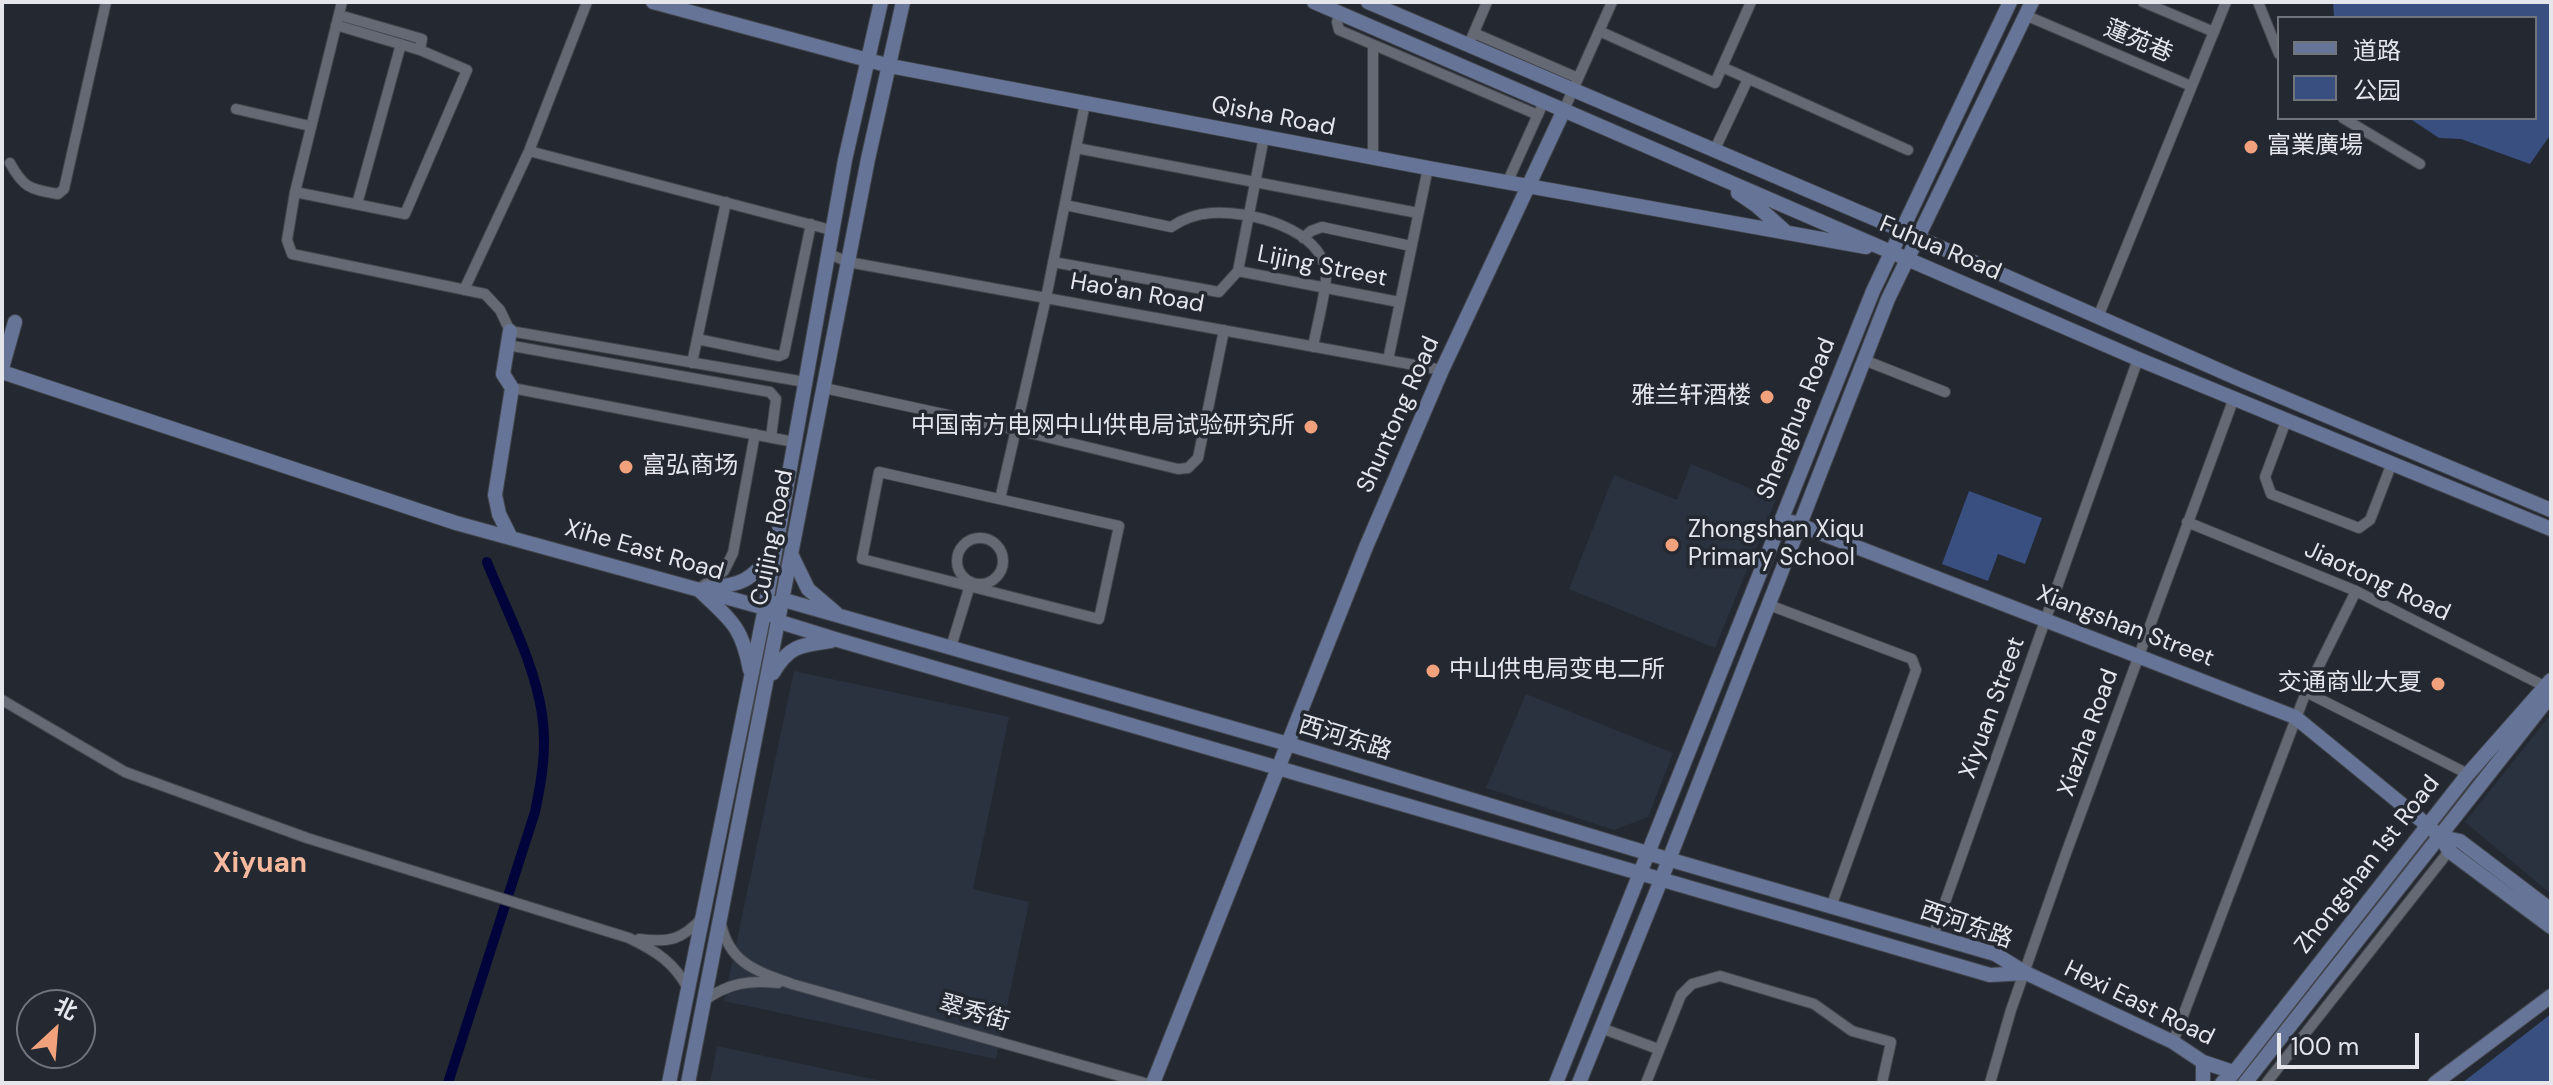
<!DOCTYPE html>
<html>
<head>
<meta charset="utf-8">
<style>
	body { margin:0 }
	#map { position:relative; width:2553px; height:1085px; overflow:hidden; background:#242830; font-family:"DM Sans","Noto Sans SC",sans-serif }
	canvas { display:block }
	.frame { position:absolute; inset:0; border:4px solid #e4e6ec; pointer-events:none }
	.legend { position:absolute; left:2277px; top:16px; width:260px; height:104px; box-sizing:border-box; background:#242830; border:2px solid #71747b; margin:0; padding:10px 14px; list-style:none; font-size:24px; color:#e4e6ec }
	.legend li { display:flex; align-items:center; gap:16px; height:40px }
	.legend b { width:40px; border:2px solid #71747b }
	.north { position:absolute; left:16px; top:989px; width:80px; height:80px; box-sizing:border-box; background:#242830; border:2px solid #71747b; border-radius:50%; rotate:26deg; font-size:22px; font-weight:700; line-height:32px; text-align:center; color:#e4e6ec }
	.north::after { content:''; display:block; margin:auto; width:28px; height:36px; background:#f1a17b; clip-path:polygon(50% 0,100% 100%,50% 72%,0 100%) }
	.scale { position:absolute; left:2277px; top:1033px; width:142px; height:36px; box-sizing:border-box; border:4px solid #e4e6ec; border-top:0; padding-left:10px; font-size:24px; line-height:28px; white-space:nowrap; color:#e4e6ec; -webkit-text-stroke:6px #242830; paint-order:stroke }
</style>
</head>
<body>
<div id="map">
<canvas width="2553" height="1085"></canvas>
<div class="frame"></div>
<ul class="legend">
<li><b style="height:10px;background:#667597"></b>道路</li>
<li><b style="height:22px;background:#384f7f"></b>公园</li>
</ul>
<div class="north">北</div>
<div class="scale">100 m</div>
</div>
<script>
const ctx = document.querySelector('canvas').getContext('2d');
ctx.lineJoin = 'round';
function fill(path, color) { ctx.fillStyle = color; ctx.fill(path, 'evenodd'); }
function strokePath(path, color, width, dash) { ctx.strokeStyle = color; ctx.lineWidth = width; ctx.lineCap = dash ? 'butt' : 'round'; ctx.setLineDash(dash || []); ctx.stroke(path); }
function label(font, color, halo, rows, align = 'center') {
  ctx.font = font + ' "DM Sans","Noto Sans SC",sans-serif'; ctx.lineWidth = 7; ctx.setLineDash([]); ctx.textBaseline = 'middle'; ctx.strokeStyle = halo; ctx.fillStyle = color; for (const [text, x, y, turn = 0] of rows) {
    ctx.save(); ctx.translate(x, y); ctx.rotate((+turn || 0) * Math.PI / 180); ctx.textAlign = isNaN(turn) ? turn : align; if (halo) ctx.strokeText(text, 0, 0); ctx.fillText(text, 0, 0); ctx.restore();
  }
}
fill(new Path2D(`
	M1691,464L1776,499L1715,648L1569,589L1614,475L1677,500Z
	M794,671L1009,717L973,889L1029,902L996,1059L724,1001Z
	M1526,694L1673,753L1648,817L1614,830L1486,788Z
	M2551,714V894L2465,822Z
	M717,1046L891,1083H710Z`), '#2b323f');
fill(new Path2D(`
	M2333,2H2551V134L2530,164L2461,139L2439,138L2409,118H2535V18H2334Z
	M1969,491L2042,518L2025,564L1998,554L1988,581L1942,564Z
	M2551,1014V1083H2462Z`), '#384f7f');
strokePath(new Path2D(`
	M448,1083L535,812C542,779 547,747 542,714C534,661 506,610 487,562`), '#00043a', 10);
const street = new Path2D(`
	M342,2L295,192L287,240L292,254L485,294L500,310L510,331L805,382
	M2143,2L2214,32
	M2258,2L2279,54
	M1340,13L1337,22L1339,30L1538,115
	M2025,15L2191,86
	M336,25L420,50
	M1599,31L1715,83L1751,2
	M1474,33L1578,78
	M1472,37L1487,2
	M1722,67L1908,150
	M236,109L310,126
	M1564,110L1612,2
	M2343,118L2420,164
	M1076,148L1418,213
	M529,151L831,230
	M1714,151L1748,79
	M1373,158V45
	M10,163C24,189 31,189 58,194L64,189L106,2
	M1507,183L1540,110
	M295,192L405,214L467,70L420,50L422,39L339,15
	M357,204L401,44
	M1065,205L1171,227C1183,219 1195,214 1211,213C1247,210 1323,228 1326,274C1327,289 1316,329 1313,347
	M1303,238L1311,231L1322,227L1411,246
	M827,253L848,262L1442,370
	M1053,262L1219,292L1238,271L1399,302
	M1238,271L1264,137
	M464,290L529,151L587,2
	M2098,317L2226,2
	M697,339L779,356L784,354L811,224
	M507,345L770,392L776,399L771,437
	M1388,360L1428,168
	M1864,360L1945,392
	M692,363L726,202
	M512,388L794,442
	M824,388L1017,430L1178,469L1188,468L1198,458L1224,330
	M2286,421L2265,477L2271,494L2359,528L2370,520L2392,463
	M879,472L1119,526L1099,619L862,559Z
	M1000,499L1046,298L1085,103
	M2187,522L2356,591L2546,687
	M957 561a23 23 0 1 1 46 0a23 23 0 1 1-46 0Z
	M700,588L724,571L733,553L755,434
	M2356,591L2306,692L2468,774
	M1769,605L1912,659L1916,670L1831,907
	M951,647L971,582
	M2,700L125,772L307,838L629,938C656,951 675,963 688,989
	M721,924C730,964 757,971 792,984L1145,1083
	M1933,936L2138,359
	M639,939C669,943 682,940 703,917
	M705,1000C729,983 749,980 778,983
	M1601,1028L1658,1049
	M2173,1042L2306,692
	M2267,1082L2449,851
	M1646,1083L1681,995L1692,984L1720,976L1814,1004L1852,1031L1891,1042L1882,1083
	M1990,1083L2011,1010L2065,856L2234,398`);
const secondary = new Path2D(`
	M653,2L890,66L1428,168L1866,247
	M1314,2L2138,359L2551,529
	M1368,2L1901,230L2239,379L2551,510
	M1738,193L1757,206L1787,233
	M510,331L503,374L512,388L495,495L499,514L510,536
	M2,368L15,322
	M2,372L456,523L765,608L780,622L838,640L1990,975L2026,973
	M1792,522L2295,717L2427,825L2441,837L2449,851L2551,927
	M792,556L808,589L836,613
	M707,588C742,585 750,581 773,553
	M701,592C732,621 742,627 750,670
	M765,608L784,600L1288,744L1647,853L1995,954L2026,973L2173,1042L2203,1062L2233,1072L2222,1083
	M773,673C789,645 802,645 831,641
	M2441,837L2460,841L2551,910
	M2203,1062V1083
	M2228,1080L2468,774L2551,680
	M669,1083L765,608L845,160L881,2
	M688,1083L868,159L903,2
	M1153,1083L1366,547L1442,370L1564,110
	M1556,1083L1873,291L2010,2
	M1579,1083L1661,880L1888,299L2032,2
	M2245,1083L2551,695
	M2435,1083L2551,996`);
strokePath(street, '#41444b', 12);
strokePath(secondary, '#41444b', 16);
strokePath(street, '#656973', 10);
strokePath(secondary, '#667597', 14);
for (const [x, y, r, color] of [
	[2251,147,8,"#f1a17b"],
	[1767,397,8,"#f1a17b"],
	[1311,427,8,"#f1a17b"],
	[626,467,8,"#f1a17b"],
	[1672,545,8,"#f1a17b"],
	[1433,671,8,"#f1a17b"],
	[2438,684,8,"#f1a17b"]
]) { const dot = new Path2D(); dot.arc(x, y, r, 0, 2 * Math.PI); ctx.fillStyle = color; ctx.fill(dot); strokePath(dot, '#242830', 3); }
label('24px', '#e4e6ec', '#242830', [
	["蓮苑巷",2138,42,23],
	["Qisha Road",1273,117,11],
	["Fuhua Road",1940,249,23],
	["Lijing Street",1322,267,11],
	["Hao'an Road",1137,294,10],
	["Shuntong Road",1399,415,-66],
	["Shenghua Road",1797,419,-68],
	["Cuijing Road",773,538,-79],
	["Xihe East Road",644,551,16],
	["Jiaotong Road",2377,582,25],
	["Xiangshan Street",2125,627,21],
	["Xiyuan Street",1993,708,-70],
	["Xiazha Road",2089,733,-70],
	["西河东路",1345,739,17],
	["Zhongshan 1st Road",2368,865,-52],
	["西河东路",1966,926,19],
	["Hexi East Road",2139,1004,26],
	["翠秀街",974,1014,16]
]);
label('24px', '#e4e6ec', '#242830', [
	["富業廣場",2267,147],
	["雅兰轩酒楼",1751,397,"right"],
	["中国南方电网中山供电局试验研究所",1295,427,"right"],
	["富弘商场",642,467],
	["Zhongshan Xiqu",1688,531],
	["Primary School",1688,559],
	["中山供电局变电二所",1449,671],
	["交通商业大夏",2422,684,"right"]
], 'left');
label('bold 28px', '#f6b99d', '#242830', [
	["Xiyuan",260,865]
]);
</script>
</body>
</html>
